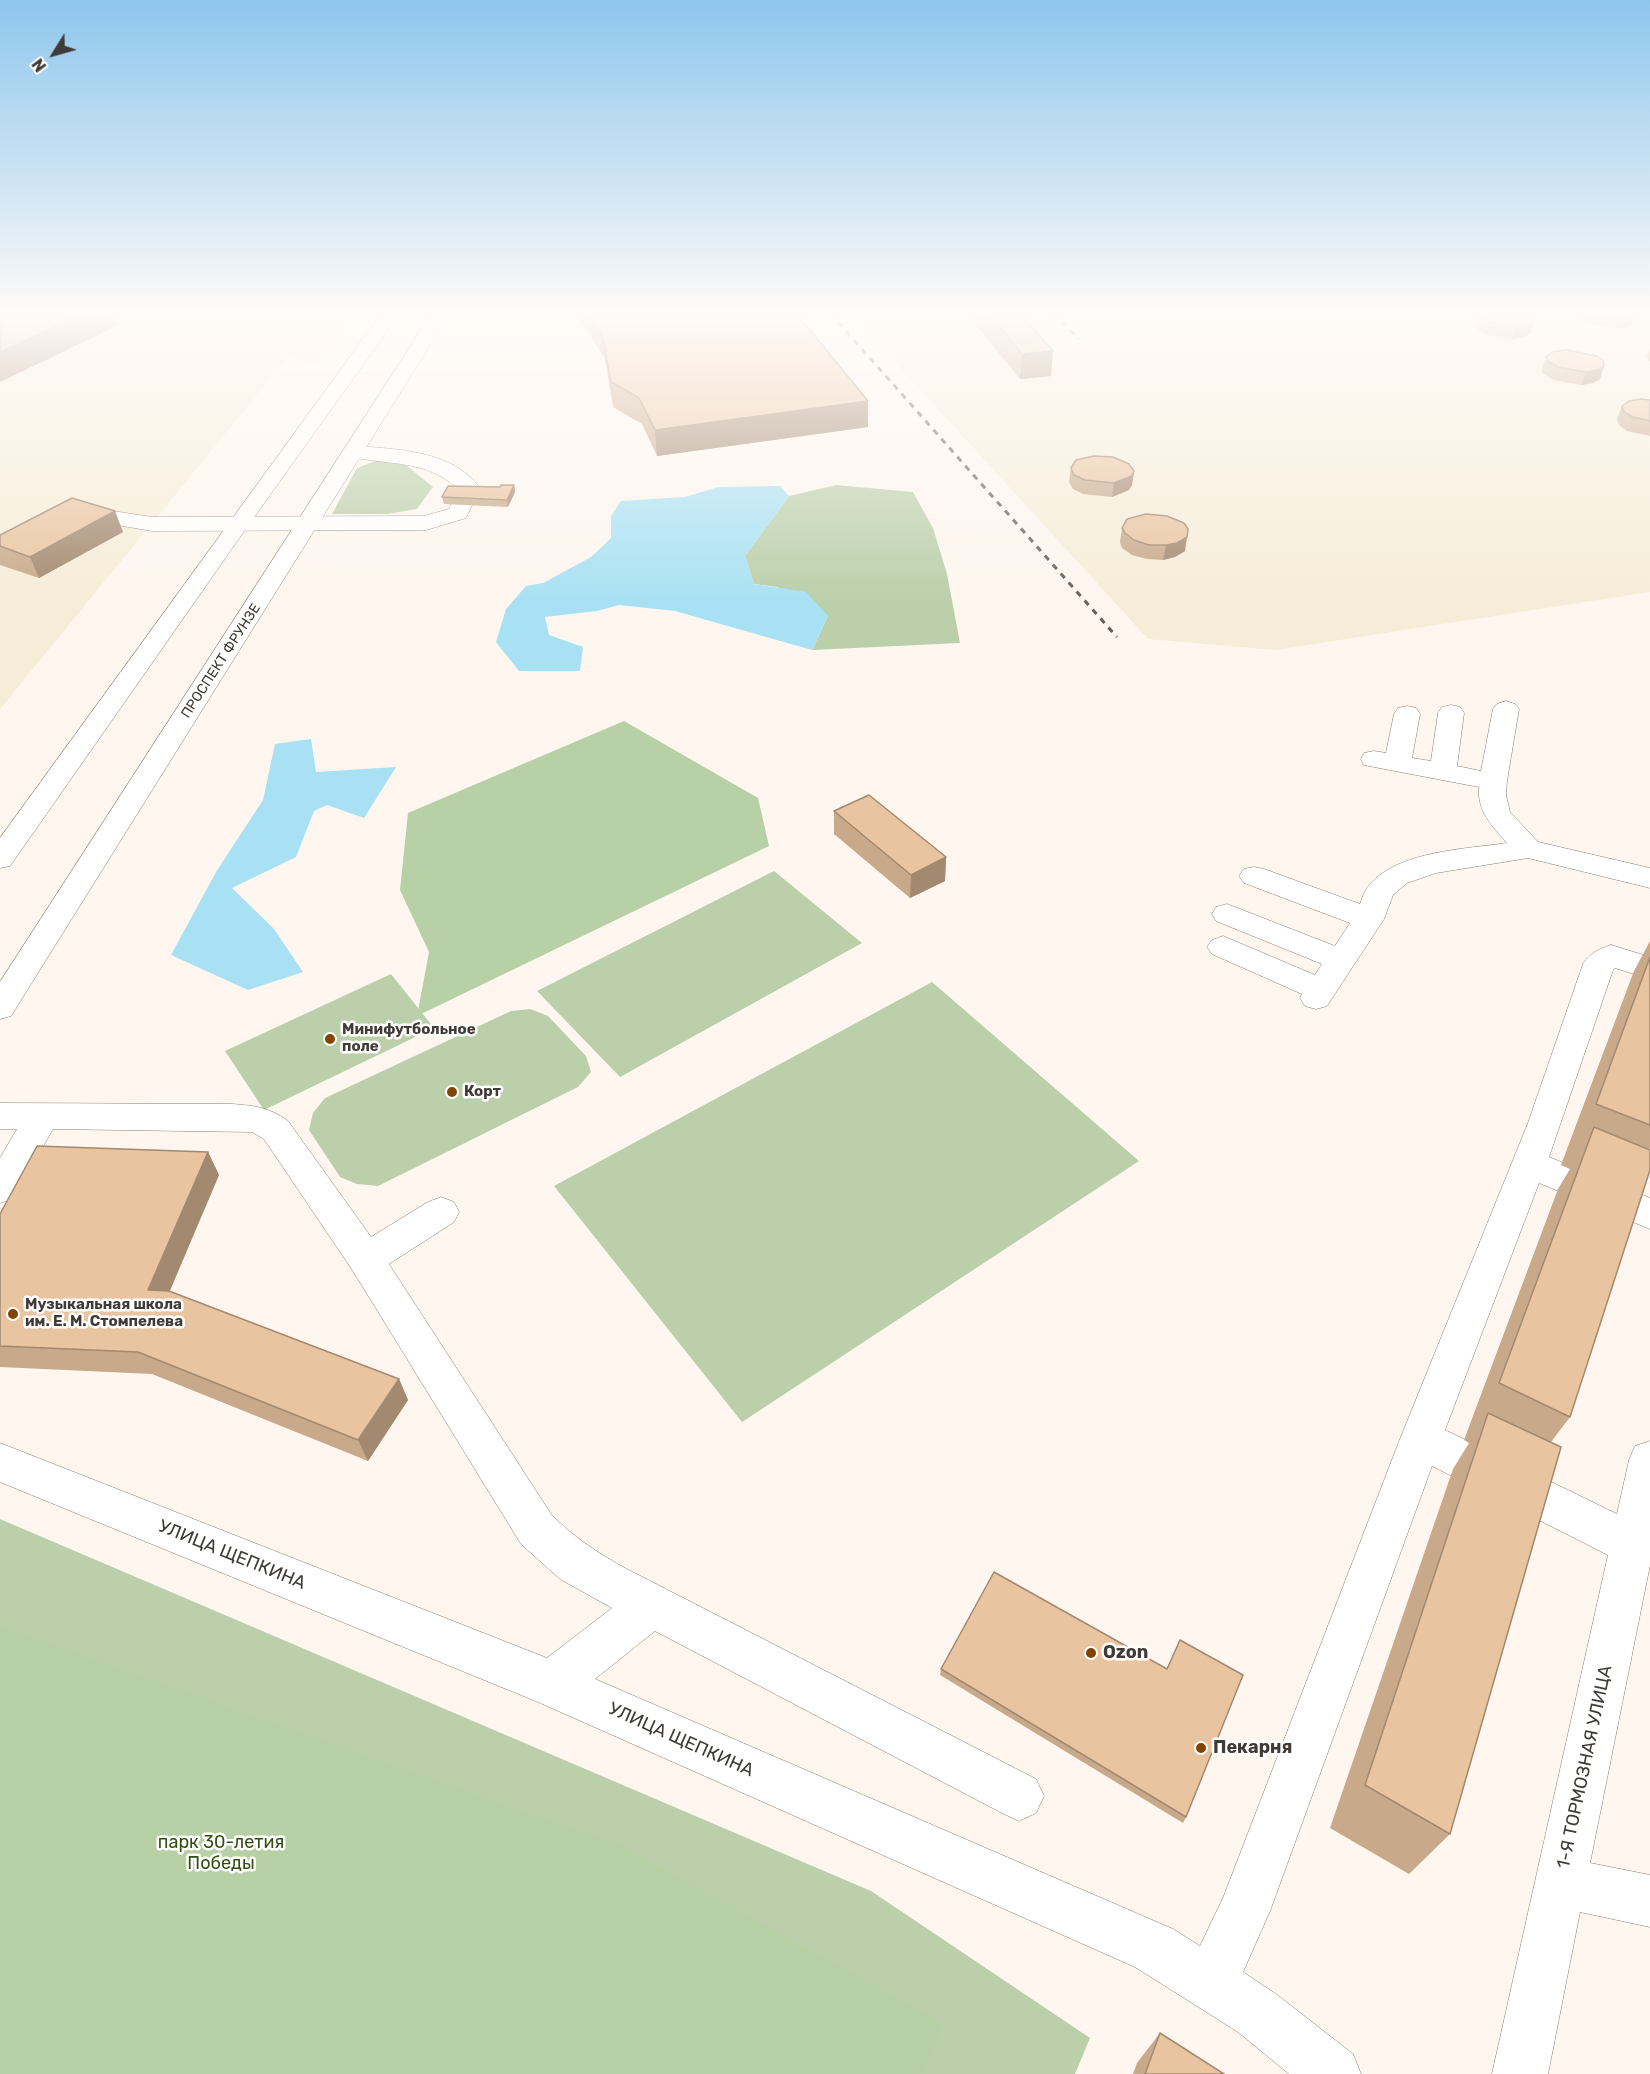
<!DOCTYPE html>
<html>
<head>
<meta charset="utf-8">
<style>
	body { margin:0 }
	#map { position:relative; width:1650px; height:2074px; overflow:hidden; background:#fef6ef; font-family:Rubik,sans-serif }
	canvas { display:block }
	.north { position:absolute; left:24px; top:24px; width:60px; height:60px; -webkit-text-stroke:4px #fff; paint-order:stroke; rotate:233deg; font-size:16px; font-weight:700; line-height:24px; text-align:center; color:#403b36 }
	.north::after { content:''; display:block; margin:auto; width:21px; height:27px; background:#403b36; clip-path:polygon(50% 0,100% 100%,50% 72%,0 100%) }
</style>
</head>
<body>
<div id="map">
<canvas width="1650" height="2074"></canvas>
<div class="north">N</div>
</div>
<script>
const ctx = document.querySelector('canvas').getContext('2d');
ctx.lineJoin = 'round';
function fill(path, color) { ctx.fillStyle = color; ctx.fill(path, 'evenodd'); }
function strokePath(path, color, width, dash) { ctx.strokeStyle = color; ctx.lineWidth = width; ctx.lineCap = dash ? 'butt' : 'round'; ctx.setLineDash(dash || []); ctx.stroke(path); }
function label(font, color, halo, rows, align = 'center') {
  ctx.font = font + ' Rubik,sans-serif'; ctx.lineWidth = 5; ctx.setLineDash([]); ctx.textBaseline = 'middle'; ctx.strokeStyle = halo; ctx.fillStyle = color; for (const [text, x, y, turn = 0] of rows) {
    ctx.save(); ctx.translate(x, y); ctx.rotate((+turn || 0) * Math.PI / 180); ctx.textAlign = isNaN(turn) ? turn : align; if (halo) ctx.strokeText(text, 0, 0); ctx.fillText(text, 0, 0); ctx.restore();
  }
}
fill(new Path2D(`
	M0,313H355L319,364L288,357L0,709Z
	M850,313H1650V592L1275,650L1148,639Z`), '#f6edd8');
fill(new Path2D(`
	M378,460H400L433,487L417,509L387,514H332L357,468Z
	M836,485L913,492L933,528L947,574L960,643L812,650L828,616L777,587L754,584L745,556L789,496Z
	M774,871L862,943L620,1077L537,991Z
	M391,974L434,1028L264,1110L225,1051Z
	M932,982L1139,1161L742,1422L554,1186Z
	M530,1009L548,1016L586,1056L591,1072L578,1087L378,1186L357,1184L340,1177L309,1130L313,1113L325,1098L511,1011Z
	M0,1519L871,1891L1090,2038L1075,2074H0Z`), '#bacfaa');
fill(new Path2D(`
	M624,721L758,798L769,846L417,1016L429,952L400,890L408,813Z
	M0,1627L620,1846L943,2024L919,2074H0Z`), '#b8d0a5');
fill(new Path2D(`
	M780,486L789,496L745,556L754,584L806,592L828,616L812,650L675,611L619,605L597,611L545,617L549,635L583,647L580,671H519L496,642L506,609L526,586L543,583L591,557L611,538V516L621,501L685,497L718,487Z
	M311,739L316,772L396,767L364,818L327,805L314,811L296,857L232,888L274,929L303,972L248,990L171,955L216,872L263,800L275,744Z`), '#a8e1f4');
const minor = new Path2D(`
	M354,446C395,449 453,450 480,488L466,518L426,530L152,531L72,517L64,516L61,511L64,506L72,505L152,517L424,516L449,509L458,489C425,458 387,466 347,456L344,452L347,448Z
	M1506,701L1515,704L1519,709L1507,781L1506,795L1510,812L1538,842L1650,868V888L1528,858L1436,873L1407,883L1393,895L1384,919L1327,1006L1316,1009L1305,1006L1300,998L1302,994L1212,954L1207,947L1212,940L1223,936L1315,975L1322,964L1216,921L1212,914L1216,907L1227,904L1335,946L1350,923L1244,883L1239,876L1244,869L1254,867L1264,869L1360,904C1363,897 1365,889 1370,884C1399,851 1466,849 1507,843C1492,826 1477,811 1479,787L1374,767L1364,765L1361,759L1364,753L1374,751L1386,753L1394,714L1398,708L1407,706L1416,708L1420,714L1412,758L1431,761L1438,713L1442,707L1451,705L1460,707L1464,713L1457,766L1481,771L1493,709L1497,704Z
	M1611,945L1650,957V979L1615,968L1613,970L1549,1157L1650,1198V1229L1539,1183L1445,1430L1617,1514L1629,1460L1635,1446L1650,1441V1565L1590,1863L1650,1875V1927L1580,1912L1548,2074H1492L1608,1555L1432,1466L1270,1911L1243,1972L1276,1994L1353,2054L1361,2074H1289L1238,2032L1135,1967L538,1702L0,1482V1443L547,1658L612,1608L560,1579L521,1544L353,1271L264,1139L252,1132L53,1129L13,1199L0,1203V1158L17,1129H0V1103L232,1104C256,1106 268,1107 288,1121L371,1237L428,1202L441,1197L454,1202L459,1212L454,1222L389,1264L551,1514C572,1536 595,1551 621,1566L1036,1779L1044,1796L1036,1813L1019,1821L1002,1813L655,1631L595,1679L1173,1929L1200,1946L1223,1898L1400,1439L1528,1123L1583,964C1590,953 1599,949 1611,945Z`);
const major = new Path2D(`
	M382,313H400L245,530L10,866L0,868V838Z
	M432,313H450L11,1016L0,1019V982Z`);
strokePath(minor, '#8a7e73', 1);
strokePath(major, '#8a7e73', 1);
fill(minor, '#fff');
fill(major, '#fff');
strokePath(new Path2D(`
	M830,313L1117,637
	M1053,313L1079,339`), '#655f5a', 3, [6, 6]);
fill(new Path2D(`
	M576,313H796L868,401V427L657,456L642,424L613,407L605,359Z
	M966,313H1020L1051,376L1020,379Z
	M1479,313L1534,317L1530,334L1524,337L1512,339L1487,335L1478,330L1476,325Z
	M1579,313H1636L1633,323L1627,327L1615,328L1590,324L1581,319L1578,315Z
	M1650,348V362L1647,357Z
	M1546,357L1604,366L1600,379L1593,383L1581,385L1554,380L1543,374L1542,370Z
	M1650,400V436L1627,431L1619,425L1617,419L1622,406Z
	M1071,468L1134,471L1132,485L1129,490L1112,497L1083,494L1073,489L1069,482Z
	M514,485L515,492L508,507L444,504L442,497Z
	M1122,528L1185,551L1175,557L1163,560L1147,559L1132,555L1122,548L1120,542Z
	M123,532L39,578L0,565V535Z
	M834,811L946,857L945,881L910,898L834,834Z
	M1650,941V1147L1570,1417L1551,1442L1450,1834L1409,1874L1330,1828L1453,1469L1469,1443L1464,1440L1558,1189L1570,1169L1561,1165L1634,971Z
	M208,1152L219,1175L169,1291L399,1379L408,1400L368,1461L152,1374L0,1367V1214Z
	M941,1669H1167L1186,1817L1183,1823L940,1675Z
	M1160,2033L1224,2074H1133L1137,2063Z`), '#c8a98a');
fill(new Path2D(`
	M84,313H113L117,326L0,382V352Z
	M1633,313H1636L1633,323L1627,327L1615,328L1620,316Z
	M1534,321L1530,334L1524,337L1512,339L1516,326Z
	M1053,351L1051,376L1020,379L1022,354Z
	M1604,366L1600,379L1593,383L1581,385L1586,372Z
	M868,401V427L657,456L655,430Z
	M1134,471L1132,485L1129,490L1112,497L1114,483Z
	M514,485L515,492L508,507L507,500Z
	M115,511L123,532L39,578L30,557Z
	M1187,537L1185,551L1175,557L1163,560L1166,545Z
	M946,857L945,881L910,898L911,875Z
	M208,1152L219,1175L161,1312L148,1290Z
	M399,1379L408,1400L368,1461L358,1440Z`), '#a38970');
const building = new Path2D(`
	M0,313H84L0,352Z
	M589,313H796L868,401L655,430L639,398L611,382L602,334Z
	M988,313H1020L1053,351L1022,354Z
	M1480,313H1528L1534,317V321L1528,325L1516,326L1490,322L1482,318Z
	M1605,313H1633L1620,316Z
	M1566,350L1597,356L1603,360L1604,366L1598,370L1586,372L1558,367L1548,361L1546,357L1552,352Z
	M1641,399L1650,400V421L1633,417L1624,412L1622,406L1629,401Z
	M1094,456L1113,457L1129,464L1134,471L1132,476L1114,483L1085,480L1074,475L1071,468L1076,460Z
	M501,485H514L507,500L442,497L448,486L500,487Z
	M72,498L115,511L30,557L0,546V535Z
	M1146,514L1167,516L1184,523L1188,529L1187,537L1177,543L1166,545H1149L1134,540L1125,533L1122,528L1127,519Z
	M869,795L946,857L911,875L834,811Z
	M1650,957V1125L1596,1104Z
	M1594,1127L1650,1150V1170L1570,1417L1499,1383Z
	M37,1146L208,1152L148,1290L169,1291L399,1379L358,1440L138,1352L0,1346V1214Z
	M1488,1413L1561,1447L1450,1834L1365,1785Z
	M994,1572L1167,1669L1180,1640L1243,1675L1186,1817L941,1669Z
	M1160,2033L1224,2074H1145Z`);
fill(building, '#e9c4a0');
strokePath(building, '#a38970', 1.5);
const sky = ctx.createLinearGradient(0, 0, 0, 604);
sky.addColorStop(0, '#8ec6ed');
sky.addColorStop(0.52, '#fffbf8');
sky.addColorStop(1, '#fffbf800');
ctx.fillStyle = sky;
ctx.fillRect(0, 0, 1650, 604);
for (const [x, y, r, color] of [
	[330,1039,6,"#814500"],
	[452,1092,6,"#814500"],
	[13,1314,6,"#814500"],
	[1091,1653,6,"#814500"],
	[1201,1748,6,"#814500"]
]) { const dot = new Path2D(); dot.arc(x, y, r, 0, 2 * Math.PI); ctx.fillStyle = color; ctx.fill(dot); strokePath(dot, '#fff', 2); }
label('14px', '#403b36', '#fff', [
	["ПРОСПЕКТ ФРУНЗЕ",221,661,-57]
]);
label('bold 15px', '#403b36', '#fff', [
	["Минифутбольное",342,1030],
	["поле",342,1047],
	["Корт",464,1092],
	["Музыкальная школа",25,1305],
	["им. Е. М. Стомпелева",25,1322]
], 'left');
label('18px', '#403b36', '#fff', [
	["УЛИЦА ЩЕПКИНА",232,1555,22],
	["УЛИЦА ЩЕПКИНА",681,1740,24],
	["1-Я ТОРМОЗНАЯ УЛИЦА",1585,1767,-78]
]);
label('bold 18px', '#403b36', '#fff', [
	["Ozon",1103,1653],
	["Пекарня",1213,1748]
], 'left');
label('18px', '#324f11', '#fff', [
	["парк 30-летия",221,1843],
	["Победы",221,1864]
]);
</script>
</body>
</html>
